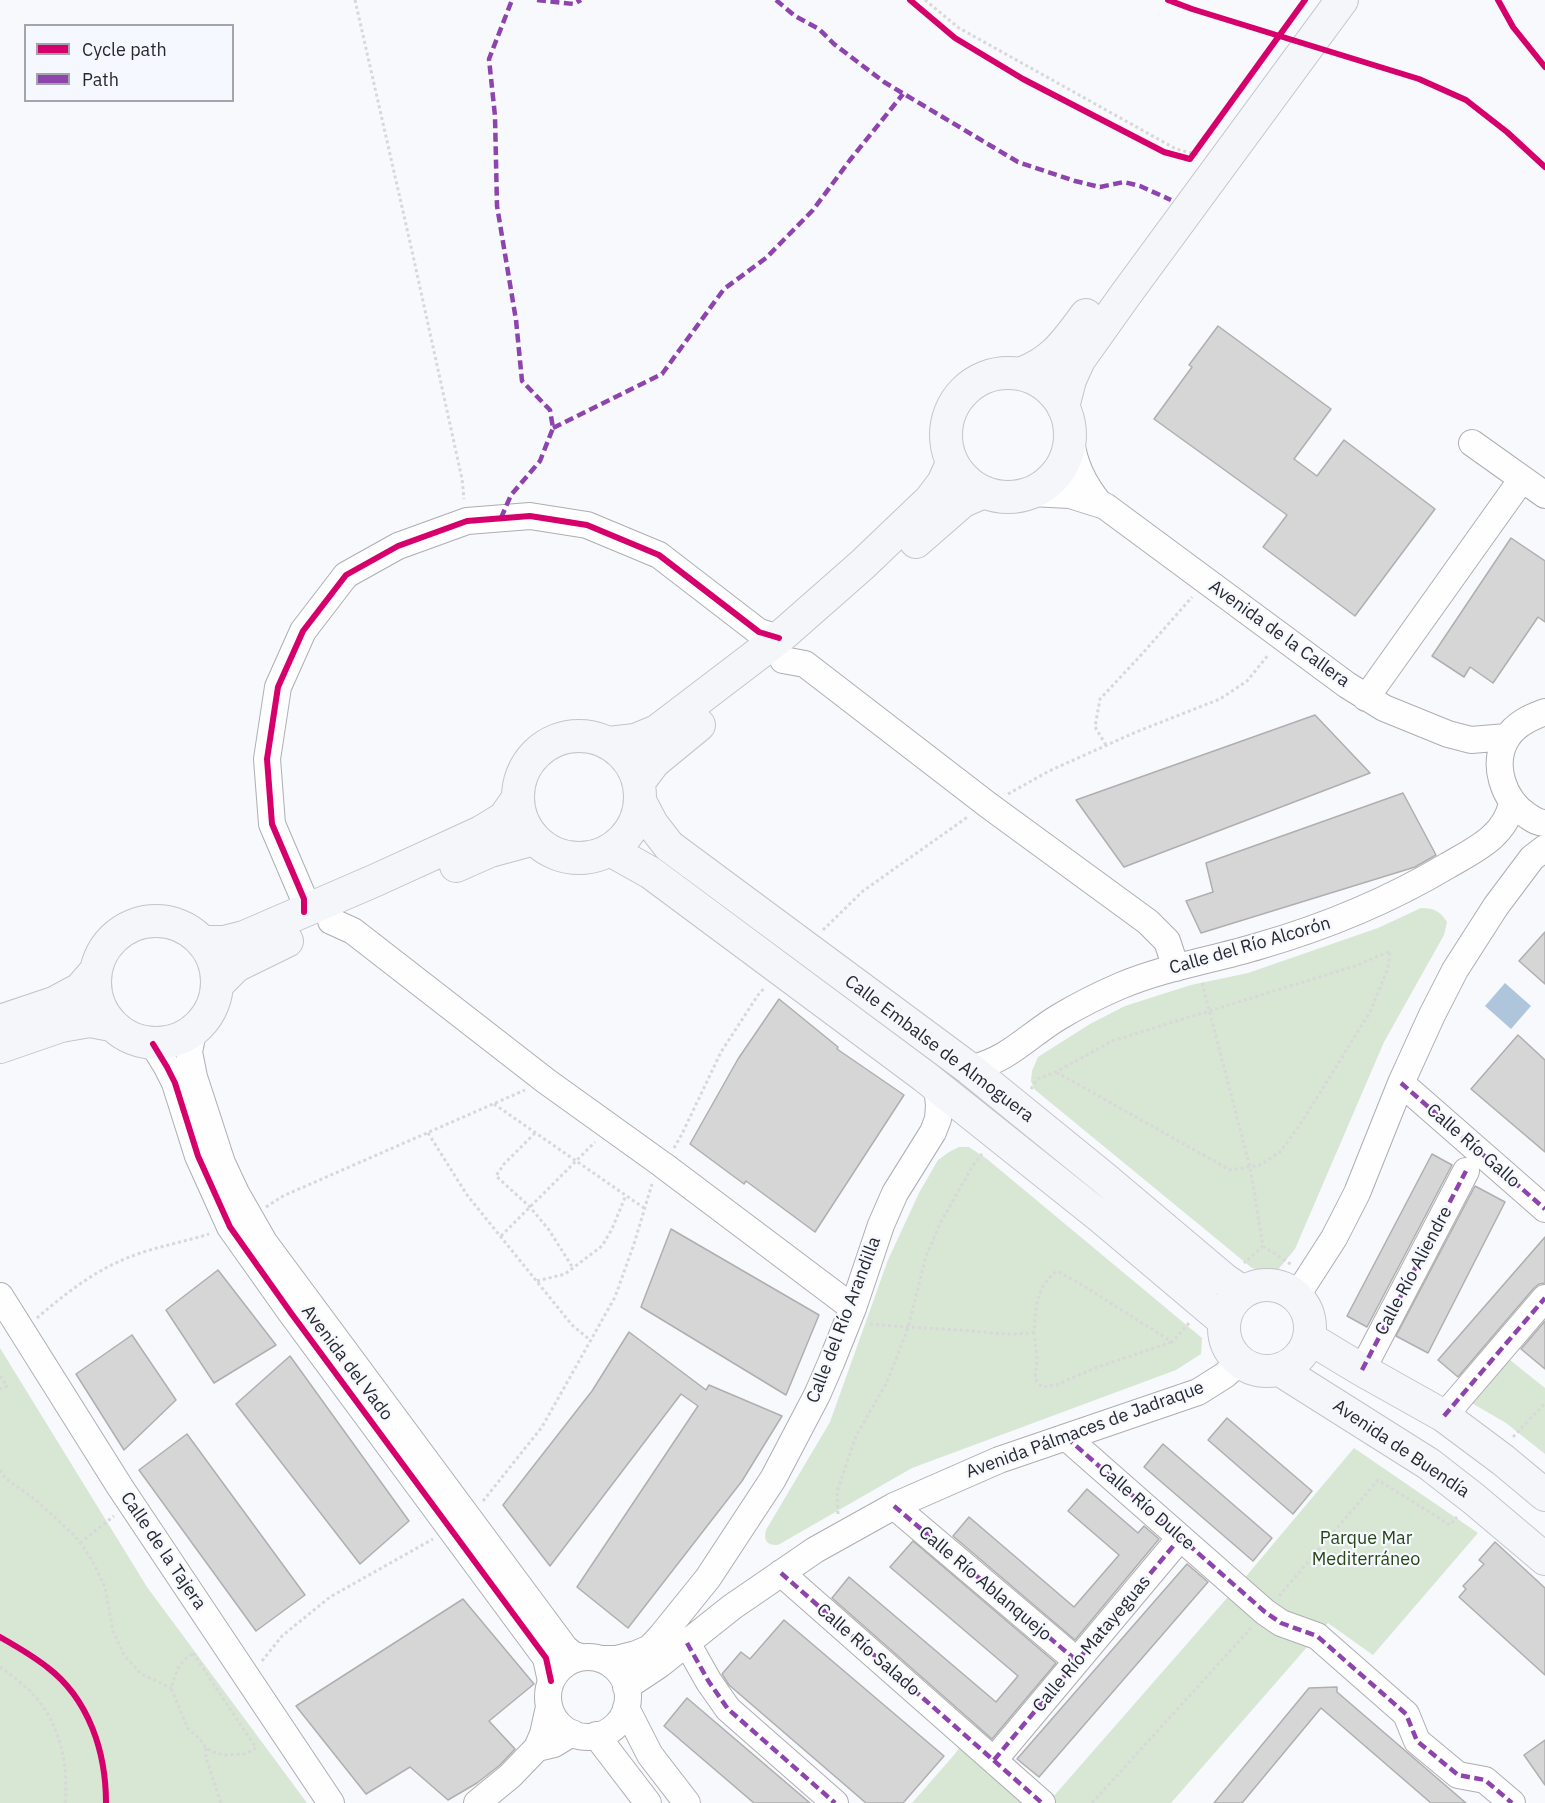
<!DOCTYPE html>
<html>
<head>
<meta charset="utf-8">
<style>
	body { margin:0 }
	#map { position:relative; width:1545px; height:1803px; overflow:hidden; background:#f7f9fd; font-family:"IBM Plex Sans",sans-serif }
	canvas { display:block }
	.legend { position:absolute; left:24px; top:24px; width:210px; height:78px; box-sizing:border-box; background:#f5f8ff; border:2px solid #a3a5ab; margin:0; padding:8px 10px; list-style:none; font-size:18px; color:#27282d }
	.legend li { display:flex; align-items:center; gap:12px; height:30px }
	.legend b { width:30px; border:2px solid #a3a5ab }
</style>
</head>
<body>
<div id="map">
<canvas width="1545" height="1803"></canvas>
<ul class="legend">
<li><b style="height:8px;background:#d6006c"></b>Cycle path</li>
<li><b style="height:8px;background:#8e44ad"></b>Path</li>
</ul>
</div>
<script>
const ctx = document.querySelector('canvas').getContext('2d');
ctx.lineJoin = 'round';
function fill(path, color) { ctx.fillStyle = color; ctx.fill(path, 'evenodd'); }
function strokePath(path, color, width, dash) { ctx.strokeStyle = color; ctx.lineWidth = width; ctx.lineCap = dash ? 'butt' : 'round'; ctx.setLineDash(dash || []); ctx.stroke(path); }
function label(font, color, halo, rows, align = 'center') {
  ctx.font = font + ' "IBM Plex Sans",sans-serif'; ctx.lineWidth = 4.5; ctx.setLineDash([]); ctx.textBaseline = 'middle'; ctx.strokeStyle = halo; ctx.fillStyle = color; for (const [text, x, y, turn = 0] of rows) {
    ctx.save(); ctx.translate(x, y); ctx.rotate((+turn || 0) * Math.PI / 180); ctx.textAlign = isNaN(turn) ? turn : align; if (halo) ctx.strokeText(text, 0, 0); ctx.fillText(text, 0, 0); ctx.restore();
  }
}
fill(new Path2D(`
	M1421,908C1434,908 1440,911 1447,922L1444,935L1384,1042L1295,1249L1277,1271L1266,1272L1252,1268L1034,1089L1031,1081L1032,1071L1038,1057L1090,1024L1125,1006L1191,985L1248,973L1378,928Z
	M959,1147H969L987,1159L1202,1338L1201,1354L1176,1370L912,1468L778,1545C767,1546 763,1540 766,1530L830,1422L888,1260L919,1193L938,1160L949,1152Z
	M0,1348L147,1587L307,1803H0Z
	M1505,1356L1545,1388V1454L1506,1423L1470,1402Z
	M1354,1448L1478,1533L1373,1655L1328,1623L1171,1803H912L954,1755L976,1725L997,1742L1053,1797L1248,1574Z`), '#d8e6d4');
fill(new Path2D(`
	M1505,983L1531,1006L1511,1029L1485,1006Z`), '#afc5db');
const building = new Path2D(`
	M1218,326L1331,409L1294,459L1317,476L1344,440L1435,509L1355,616L1263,547L1287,515L1154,419L1192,367L1189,365Z
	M1511,538L1545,561V622L1538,617L1493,683L1470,667L1464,677L1432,656Z
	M1315,715L1370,773L1124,867L1076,800Z
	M1403,793L1436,855L1415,867L1201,933L1186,901L1213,892L1206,863Z
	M1545,932V984L1519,961Z
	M779,999L838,1047L837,1049L904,1095L815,1232L746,1181L744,1184L690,1144L738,1059Z
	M1518,1035L1545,1060V1152L1471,1089Z
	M1432,1154L1452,1165L1367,1327L1347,1316Z
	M1475,1186L1505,1202L1428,1353L1396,1336Z
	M671,1229L819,1315L786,1395L641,1307Z
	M1545,1237V1283L1539,1284L1534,1288L1458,1377L1438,1360Z
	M218,1270L276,1345L214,1383L166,1310Z
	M1545,1321V1369L1521,1349Z
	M629,1332L706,1390L709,1385L782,1416L742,1481L628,1628L577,1587L698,1406L681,1394L550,1566L503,1505L592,1391Z
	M132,1335L176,1400L124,1450L76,1374Z
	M290,1356L409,1521L360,1564L236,1404Z
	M1227,1418L1312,1491L1293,1514L1208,1440Z
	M187,1434L305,1595L256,1631L139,1470Z
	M1163,1444L1272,1538L1253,1561L1144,1467Z
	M1087,1489L1138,1533L1144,1526L1159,1539L1075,1640L953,1536L969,1517L1074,1607L1119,1555L1068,1511Z
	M913,1541L1056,1663L992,1739L832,1598L849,1577L996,1702L1018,1676L890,1567Z
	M1495,1542L1545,1588V1675L1459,1597L1466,1589L1463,1586L1484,1564L1479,1560Z
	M1187,1564L1208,1582L1039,1777L1017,1759Z
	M463,1599L534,1684L489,1721L515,1749L500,1765L477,1783L448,1800L410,1767L366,1794L296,1706Z
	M784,1620L944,1756L903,1803H866L729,1685L722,1674L741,1652L750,1659Z
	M1337,1687V1692L1466,1803H1431L1321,1708L1242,1803H1214L1309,1688Z
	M687,1698L810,1803H754L664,1726Z
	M1545,1740V1785L1524,1755Z`);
fill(building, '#d7d6d6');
strokePath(building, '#b0afaf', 1.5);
const minor = new Path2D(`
	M1071,440C1074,465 1084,485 1100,504
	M1472,443L1545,495
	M1031,493L1070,495L1105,506L1347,685L1384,708L1448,734L1471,740L1507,737
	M783,660L805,664L988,805L1148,922L1167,941L1176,968
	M1366,698L1522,479
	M1545,712C1531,717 1515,724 1507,738C1491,764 1503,800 1528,816C1534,820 1538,823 1545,823
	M304,912V899L272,824L267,759L278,687L303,631L346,575L398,546L467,521L530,516L587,525L659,555L759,632L779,638
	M331,921L353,931L546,1081L663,1165L853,1308
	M193,1032L189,1052L194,1077L210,1126L222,1163L236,1193L264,1242L565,1648L572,1654L581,1657
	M153,1044L167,1067L175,1083L198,1156L230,1227L291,1313L546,1658L551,1681
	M970,1069C1010,1059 1026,1037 1059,1017C1079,1005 1099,995 1120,986C1165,967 1213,960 1259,946C1325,927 1388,901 1447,866C1474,850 1505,837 1512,803
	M1401,1083L1545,1209
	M0,1296L120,1487L331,1803
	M1296,1297L1334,1238L1357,1193L1401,1083L1432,1015L1455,970L1496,906L1532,858L1545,848
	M1362,1370L1466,1171
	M1444,1416L1545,1298
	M1066,1437L1265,1612L1281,1623L1317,1636L1406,1714L1417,1741L1458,1775L1485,1780L1512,1803
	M894,1506L1077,1661
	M781,1573L1042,1803
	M687,1643L709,1682L728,1709L835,1803
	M548 1697a40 40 0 1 1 80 0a40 40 0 1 1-80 0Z
	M600,1659H616L636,1654L650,1648L662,1635L708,1578L773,1479L817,1395L831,1363L853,1308L881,1225L895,1193L933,1132L938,1119L939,1105L937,1087
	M626,1687L659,1665L732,1607L815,1550L894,1506L999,1460L1198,1392L1225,1375L1239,1362
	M549,1707L543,1734L537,1748L554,1744L572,1733
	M626,1708L650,1755L687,1803
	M596,1735L648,1803
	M994,1760L1180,1538
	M477,1803L510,1776L537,1748`);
const major = new Path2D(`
	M946 435a62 62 0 1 1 124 0a62 62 0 1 1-124 0Z
	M1020,374C1054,361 1065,343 1086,315
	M1063,407L1070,380L1079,360L1126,294L1342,0
	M916,542L963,501L984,492
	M518 797a61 61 0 1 1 122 0a61 61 0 1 1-122 0Z
	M608,743L635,740L657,731L779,638L862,565L930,500L943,483L952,463
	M639,782L654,762L699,725
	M641,803L652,824L669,846L970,1069L1104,1178L1225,1280L1243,1292
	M610,850L651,873L924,1076L1102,1218L1224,1321
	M456,866L490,851L534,839
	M95 982a61 61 0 1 1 122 0a61 61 0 1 1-122 0Z
	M202,942H224L244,937L376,880L481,832L504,818L518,798
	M217,985L236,966L287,941
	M0,1021L54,1003L80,989L94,973
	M0,1047L61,1026L90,1021L111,1025
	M1224 1328a43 43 0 1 1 86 0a43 43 0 1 1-86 0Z
	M1309,1338L1362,1370L1444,1416L1503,1460L1545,1495
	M1280,1370L1429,1464L1474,1499L1545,1559`);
strokePath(minor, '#adaeb2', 28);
strokePath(major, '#c2c5cc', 34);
strokePath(new Path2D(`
	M355,0L412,251L462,479L464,499
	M925,0L959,28L1176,149L1199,155
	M1106,745L1095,727L1100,699L1143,653L1192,597
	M1008,794L1049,771L1136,732L1220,699L1247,681L1269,654
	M823,930L863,891L969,816
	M1202,983L1250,1167L1263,1246L1244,1263
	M1031,1089L1037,1079L1056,1072L1112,1041L1355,966L1390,951L1388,968L1370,1012L1301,1123L1280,1152L1260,1165L1230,1170L1056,1072
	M494,1104L644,1208
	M428,1133L467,1195L572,1325L590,1340
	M535,1133L504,1164L496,1176L530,1207L549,1230L573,1268
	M674,1148L682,1134L721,1052L758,995L765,987
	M266,1207L283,1196L525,1090
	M501,1236L595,1142
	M1263,1246L1292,1265
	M537,1281L565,1274L602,1246L612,1229L626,1195
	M37,1318C61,1297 94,1271 125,1259C152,1247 181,1243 209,1234
	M870,1324C900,1327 929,1328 959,1330C984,1331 1009,1337 1034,1332C1036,1307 1035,1288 1057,1271L1079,1283L1172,1342L1189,1323
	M1034,1332L1037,1358L1035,1379L1042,1387L1056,1385L1095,1368L1172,1342
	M0,1376L7,1386L0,1389
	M1513,1437L1545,1403
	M0,1470L5,1478L37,1501L75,1536L92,1560L105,1587L113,1631L124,1655L141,1674L171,1688
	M483,1501L542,1427L615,1297L634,1244L652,1184
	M838,1514L837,1492L856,1436L887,1382L908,1328L926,1256L941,1222L972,1167L982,1154
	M80,1543L114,1516
	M1279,1596L1378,1480L1450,1525L1457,1517
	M193,1653L256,1748L245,1754L225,1755L213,1752L206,1748L200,1739L188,1729L171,1688C177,1671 177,1664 193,1653Z
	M262,1661L282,1636L330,1597L433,1539
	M0,1667C10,1674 20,1682 29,1690C59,1719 69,1763 65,1803
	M206,1748V1758L221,1803
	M1092,1803L1251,1628`), '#d8d8d9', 3, [3, 3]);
strokePath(minor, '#fefeff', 26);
strokePath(major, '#f4f6fa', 32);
strokePath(new Path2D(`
	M537,0L574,4L581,0
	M776,0L795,16L819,29L834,44L884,82L1018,162L1075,181L1100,187L1124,182L1140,186L1171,200
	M553,428L662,374L724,289L766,258L813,210L850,160L903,94
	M501,518L511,495L540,461L553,428L550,410L522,381L516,320L497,206L495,116L489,59L512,0
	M1401,1083L1545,1209
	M1362,1370L1466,1171
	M1444,1416L1545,1298
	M1066,1437L1265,1612L1281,1623L1317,1636L1406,1714L1417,1741L1458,1775L1485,1780L1512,1803
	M894,1506L1077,1661
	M781,1573L1042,1803
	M687,1643L709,1682L728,1709L835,1803
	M994,1760L1180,1538`), '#8e44ad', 4.5, [9, 4.5]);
strokePath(new Path2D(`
	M910,0L955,38L1023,79L1164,152L1190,159L1305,0
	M1168,0L1192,9L1419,79L1466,100L1507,132L1545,167
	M1498,0L1513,27L1545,67
	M304,912V899L272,824L267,759L278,687L303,631L346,575L398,546L467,521L530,516L587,525L659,555L759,632L779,638
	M153,1044L167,1067L175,1083L198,1156L230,1227L291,1313L546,1658L551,1681
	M0,1637C16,1646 32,1655 47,1667C89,1699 106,1752 106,1803`), '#d6006c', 6);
label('18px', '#27282d', '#f5f8ff', [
	["Avenida de la Callera",1279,634,36],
	["Calle del Río Alcorón",1250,946,-16],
	["Calle Embalse de Almoguera",939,1049,37],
	["Calle Río Gallo",1473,1146,41],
	["Calle Río Aliendre",1414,1271,-62],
	["Calle del Río Arandilla",844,1320,-69],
	["Avenida del Vado",347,1363,53],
	["Avenida Pálmaces de Jadraque",1085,1430,-20],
	["Avenida de Buendía",1401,1449,34],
	["Calle Río Dulce",1146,1507,41],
	["Calle de la Tajera",163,1551,56],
	["Calle Río Ablanquejo",985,1584,40],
	["Calle Río Matayeguas",1092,1644,-50],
	["Calle Río Salado",868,1650,41]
]);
label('18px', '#284612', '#f5f8ff', [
	["Parque Mar",1366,1539],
	["Mediterráneo",1366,1560]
]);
</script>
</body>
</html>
